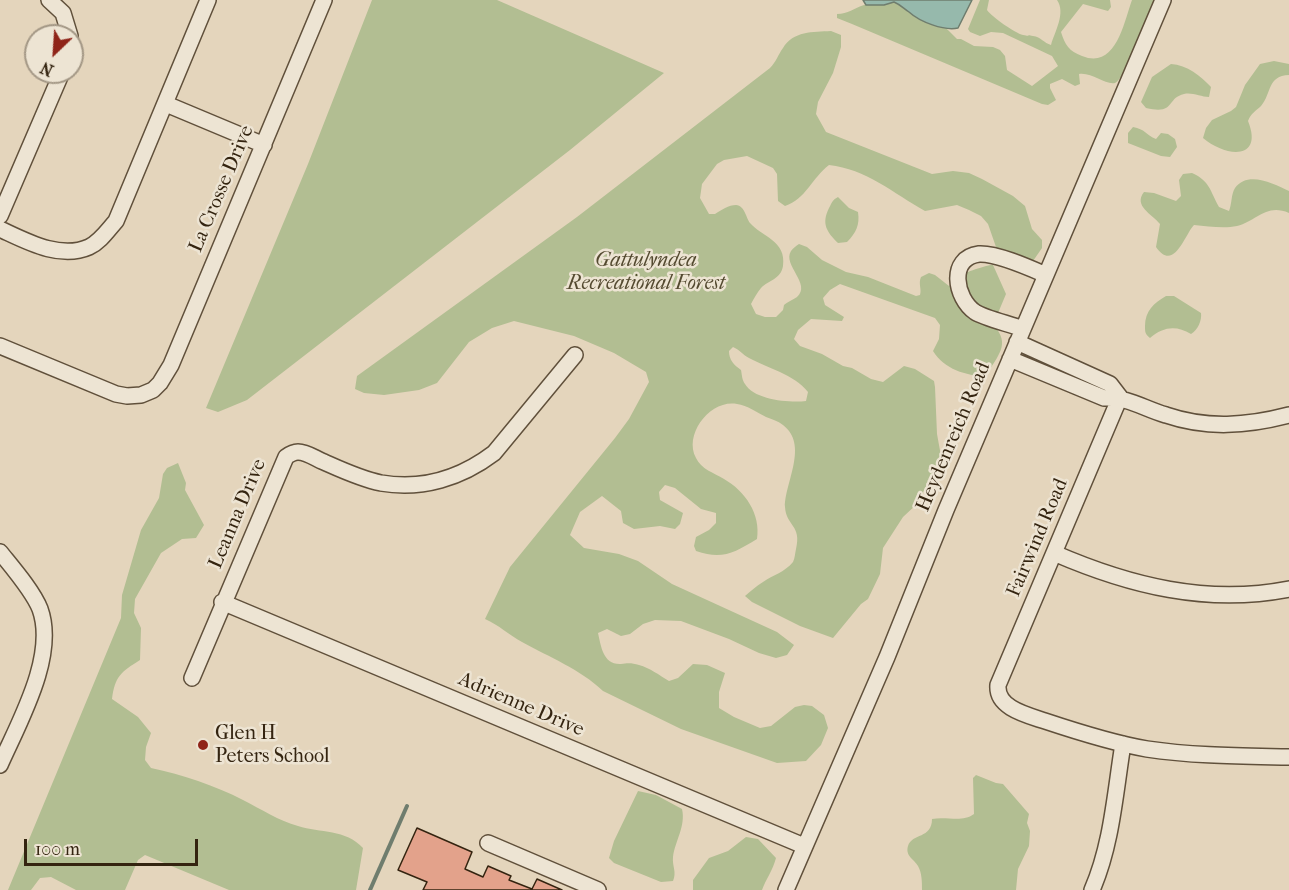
<!DOCTYPE html>
<html>
<head>
<meta charset="utf-8">
<style>
	body { margin:0 }
	#map { position:relative; width:1289px; height:890px; overflow:hidden; background:#e4d5bc; font-family:"IM FELL French Canon",serif }
	canvas { display:block }
	.north { position:absolute; left:24px; top:24px; width:60px; height:60px; box-sizing:border-box; background:#ede4d3; border:2px solid #a39785; border-radius:50%; rotate:205deg; font-size:16px; font-weight:700; line-height:24px; text-align:center; color:#342410 }
	.north::after { content:''; display:block; margin:auto; width:21px; height:27px; background:#8f2418; clip-path:polygon(50% 0,100% 100%,50% 72%,0 100%) }
	.scale { position:absolute; left:24px; top:839px; width:174px; height:27px; box-sizing:border-box; border:3px solid #342410; border-top:0; padding-left:8px; font-size:18px; line-height:21px; white-space:nowrap; color:#342410; -webkit-text-stroke:4px #ede4d3; paint-order:stroke }
</style>
</head>
<body>
<div id="map">
<canvas width="1289" height="890"></canvas>
<div class="north">N</div>
<div class="scale">100 m</div>
</div>
<script>
const ctx = document.querySelector('canvas').getContext('2d');
ctx.lineJoin = 'round';
function fill(path, color) { ctx.fillStyle = color; ctx.fill(path, 'evenodd'); }
function strokePath(path, color, width, dash) { ctx.strokeStyle = color; ctx.lineWidth = width; ctx.lineCap = dash ? 'butt' : 'round'; ctx.setLineDash(dash || []); ctx.stroke(path); }
function label(font, color, halo, rows, align = 'center') {
  ctx.font = font + ' "IM FELL French Canon",serif'; ctx.lineWidth = 5; ctx.setLineDash([]); ctx.textBaseline = 'middle'; ctx.strokeStyle = halo; ctx.fillStyle = color; for (const [text, x, y, turn = 0] of rows) {
    ctx.save(); ctx.translate(x, y); ctx.rotate((+turn || 0) * Math.PI / 180); ctx.textAlign = isNaN(turn) ? turn : align; if (halo) ctx.strokeText(text, 0, 0); ctx.fillText(text, 0, 0); ctx.restore();
  }
}
fill(new Path2D(`
	M372,0H497L664,73L570,150L247,400L218,412L206,408L308,164Z
	M980,0H989L987,10C992,17 1015,33 1023,35C1032,37 1025,34 1033,36C1041,37 1044,43 1051,45C1055,31 1066,13 1057,0H1110L1111,7L1108,11L1083,4L1061,32C1065,45 1069,51 1082,56C1116,70 1124,22 1132,0H1156C1151,13 1125,80 1115,83C1105,85 1092,72 1079,74L1080,84L1075,86L1062,79L1050,84V88L1056,100L1048,105L1042,104L852,24L837,18V14C848,14 854,8 864,5C874,3 884,5 894,2L904,6L915,16L946,28L957,39H961L974,46L993,47L1000,50L1005,56L1007,70L1032,86L1058,66L1052,56L1003,33L991,32L980,36L970,32L968,29Z
	M831,31L841,35V47L833,73L818,102L816,114L826,132L932,174L953,171L969,173L982,179L1013,196L1025,206L1032,229L1042,240V248L1033,261L1002,254L996,247L988,224L981,216L969,210L957,205L925,211C893,193 866,169 829,165C812,178 806,199 785,206L778,201L777,174L773,168L747,156L724,160L717,164L702,184L700,198L709,214H715C721,210 729,205 736,205C745,206 746,218 750,223C761,236 787,241 783,266C781,279 769,280 761,288C757,293 754,298 751,304L756,314L765,317H776L783,310L784,305C787,302 793,300 797,297C812,284 782,265 791,251C793,248 796,246 799,244L807,247L822,260L846,272L868,277L916,296L920,295C922,289 918,284 921,277L929,273L935,275L949,286C953,283 956,278 960,275C964,273 989,264 993,265L1006,294L993,325C1012,344 997,356 986,376C966,376 944,369 933,351L939,339L940,325L935,318L840,284L830,290L823,298L825,305L844,317L842,321L811,319L798,330L794,339L800,346L822,354L843,366L852,368L871,379L883,382L904,366L915,369L934,381L935,387L937,434L941,456L918,503L903,517L883,548L880,574L868,599L861,604L833,638L800,626L752,602L745,596C751,591 756,586 763,582C773,575 785,572 793,562C795,558 795,553 796,549C802,525 786,526 785,507C785,482 809,445 783,425C778,421 771,419 766,417C758,413 747,405 737,404C711,399 683,434 696,458C701,469 714,473 724,479C745,491 761,514 757,539C734,553 722,560 696,551L694,546L696,537L709,530L716,523V513L701,509L675,488L665,485L659,492L660,500L683,513L680,524L675,529L660,526L634,529L623,523L621,511L602,496L580,512L570,535L584,548L619,554L638,561L672,584L777,632L794,645L787,655L776,658L759,653L729,639L681,621L655,620L643,624L630,634L621,636L607,629L598,633C601,646 603,665 621,664C628,663 632,663 639,665C650,668 659,675 669,681L678,678L693,664L707,665L725,673L719,692V708L734,717L760,728L771,726L795,707L804,705L812,706L824,715L828,728L821,745L806,761L777,763L681,729L603,691C580,669 549,657 522,642C509,635 499,625 485,619L510,567L615,438L629,419L649,382L646,372L614,353L574,336L514,321L492,328L469,342L437,383L419,390L384,395L364,393L355,389L357,376L577,217L770,68C776,62 778,55 783,48C793,31 813,32 831,31ZM733,347C740,350 743,355 749,358C767,368 794,374 808,392L806,401C790,403 754,400 745,384C742,380 742,375 741,370C734,365 729,360 729,351Z
	M1274,61L1289,64V75C1267,76 1272,93 1261,106C1256,111 1251,113 1248,121C1264,161 1225,157 1203,138L1206,128L1212,120L1231,111L1236,107L1245,85L1260,64Z
	M1171,64C1187,65 1201,76 1211,87L1209,97C1201,97 1192,92 1184,94C1166,98 1176,115 1146,108L1141,102L1152,77Z
	M1133,127C1145,129 1146,135 1156,139L1161,133L1168,134L1175,139L1177,147L1170,157L1161,156L1128,143V133Z
	M1192,173C1210,181 1210,191 1219,207L1229,211C1232,204 1231,194 1235,188C1248,170 1274,184 1289,191V213C1266,203 1257,221 1237,226C1223,229 1208,226 1194,225C1185,234 1174,273 1156,247L1160,224C1152,214 1133,206 1144,192L1154,193L1176,201L1181,196L1179,180L1183,174Z
	M838,197L849,208L858,212C860,225 856,233 847,242L838,243C827,232 821,224 829,208C832,203 832,200 838,197Z
	M1166,296H1174L1201,313C1202,320 1198,330 1191,334C1176,325 1163,327 1150,338C1145,334 1145,332 1145,326C1145,311 1154,303 1166,296Z
	M178,463L186,483L185,490L204,525L196,538L182,539L161,553L135,599L134,613L141,628L140,660C121,672 115,676 112,699L138,717L151,733L146,747L145,760L151,768C183,775 214,785 243,800C261,809 279,821 298,826C320,833 346,829 363,848L356,890H229L145,855L138,860L125,890H76L51,877L40,878L31,890H8L121,618L122,595L141,530L159,498L163,474L167,468Z
	M976,775L996,783L1003,784L1029,814L1027,823L1030,831L1029,846L1018,869L1016,890H922C922,882 922,873 918,866C914,859 905,856 908,846C912,833 932,839 932,819C947,816 962,823 974,814L973,778Z
	M638,791L656,795L682,809C686,826 675,841 673,857C672,866 677,872 673,881L661,882L614,863L609,858L614,841Z
	M746,837L758,839L776,858C773,870 766,879 762,890H693V880L709,858L728,851Z`), '#b2be92');
const water = new Path2D(`
	M863,0H972L958,28C944,31 920,22 909,12C903,8 901,5 894,2L884,5H866Z`);
fill(water, '#96b9ac');
strokePath(water, '#6f7d6e', 1.5);
strokePath(new Path2D(`
	M370,890L407,806`), '#6f7d6e', 4);
const building = new Path2D(`
	M417,828L472,852L465,869L483,877L488,866L511,876L509,880L532,889L537,879L562,890H423L427,882L398,870Z`);
fill(building, '#e3a28b');
strokePath(building, '#342410', 1.5);
const minor = new Path2D(`
	M49,0L63,13L70,36
	M166,104L264,145
	M0,216L62,72
	M0,229C26,241 60,260 89,247C100,242 108,230 116,221L208,0
	M1023,329C1010,324 984,318 975,312C955,298 948,258 979,254C997,253 1030,268 1046,275
	M1017,342L1110,384L1120,397
	M0,346L116,394L127,396L141,395L153,390L160,383L171,365L324,0
	M1010,359L1104,398C1129,397 1142,408 1166,415C1207,429 1247,426 1289,415
	M1120,397L998,685C996,708 1027,715 1045,721C1078,732 1112,743 1147,749C1194,756 1242,756 1289,757
	M0,552C12,567 33,591 40,609C57,656 19,722 0,765
	M1054,553C1130,586 1207,605 1289,589
	M222,602L804,846
	M192,678L286,457C290,454 293,452 298,452C307,452 316,459 324,462C342,470 361,479 381,483C422,490 461,478 494,453L575,355
	M488,843L598,890
	M786,890L887,657L946,510L1163,0
	M1092,890C1112,844 1115,793 1123,744`);
strokePath(minor, '#60503b', 18);
strokePath(minor, '#ede4d3', 15);
for (const [x, y, r, color] of [
	[203,745,6,"#8f2418"]
]) { const dot = new Path2D(); dot.arc(x, y, r, 0, 2 * Math.PI); ctx.fillStyle = color; ctx.fill(dot); strokePath(dot, '#ede4d3', 2); }
label('20px', '#342410', '#ede4d3', [
	["La Crosse Drive",222,189,-67],
	["Heydenreich Road",954,437,-67],
	["Leanna Drive",238,514,-67],
	["Fairwind Road",1038,538,-67],
	["Adrienne Drive",521,705,23]
]);
label('italic 20px', '#544a30', '#ede4d3', [
	["Gattulyndea",646,261],
	["Recreational Forest",646,284]
]);
label('20px', '#342410', '#ede4d3', [
	["Glen H",215,734],
	["Peters School",215,757]
], 'left');
</script>
</body>
</html>
